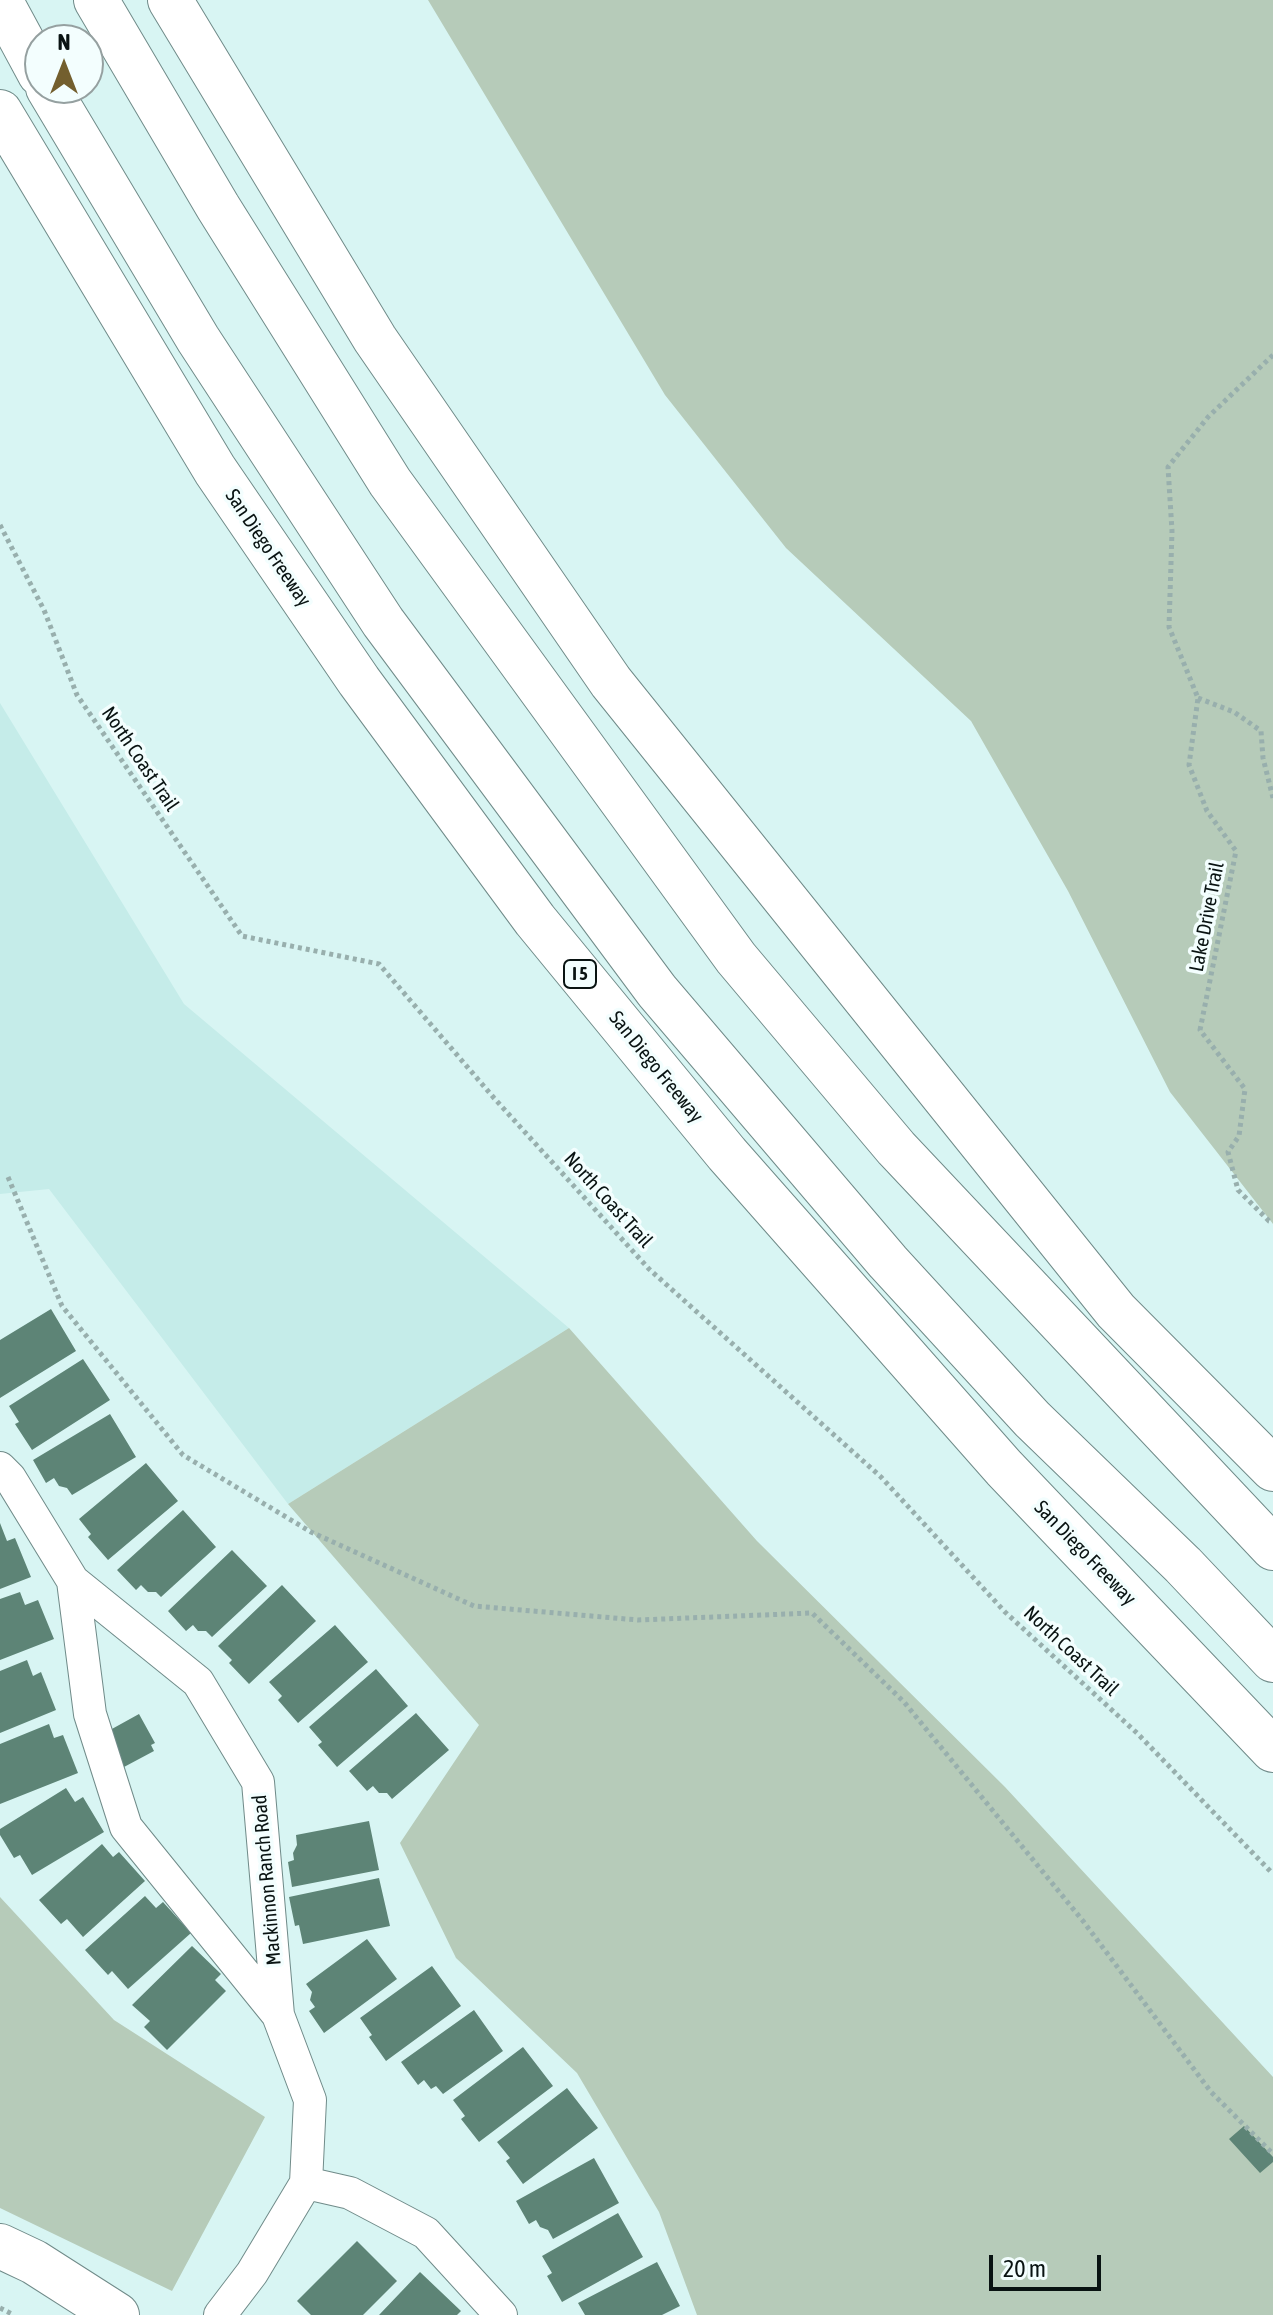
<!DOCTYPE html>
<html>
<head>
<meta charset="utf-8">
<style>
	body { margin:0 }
	#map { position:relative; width:1273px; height:2315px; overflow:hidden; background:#d8f5f3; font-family:"Asap Condensed",sans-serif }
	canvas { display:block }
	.north { position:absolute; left:24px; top:24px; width:80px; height:80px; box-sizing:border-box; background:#f3fefe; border:2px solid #95a0a0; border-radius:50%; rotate:0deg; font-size:22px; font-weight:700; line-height:32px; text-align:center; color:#091312 }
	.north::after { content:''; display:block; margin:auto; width:28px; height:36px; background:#735f2e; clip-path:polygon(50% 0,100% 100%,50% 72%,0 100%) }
	.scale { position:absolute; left:989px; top:2255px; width:112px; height:36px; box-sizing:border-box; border:4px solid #091312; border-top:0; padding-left:10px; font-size:24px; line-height:28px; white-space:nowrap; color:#091312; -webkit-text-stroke:6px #f3fefe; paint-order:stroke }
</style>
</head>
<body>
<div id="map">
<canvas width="1273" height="2315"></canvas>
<div class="north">N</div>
<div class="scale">20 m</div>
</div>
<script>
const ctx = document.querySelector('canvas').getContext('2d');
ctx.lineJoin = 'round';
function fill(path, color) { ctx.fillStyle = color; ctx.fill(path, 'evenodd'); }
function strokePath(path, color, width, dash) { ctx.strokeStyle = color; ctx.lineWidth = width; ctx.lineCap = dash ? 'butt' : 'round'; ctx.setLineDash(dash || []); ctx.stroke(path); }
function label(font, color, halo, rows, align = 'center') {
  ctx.font = font + ' "Asap Condensed",sans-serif'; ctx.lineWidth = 7; ctx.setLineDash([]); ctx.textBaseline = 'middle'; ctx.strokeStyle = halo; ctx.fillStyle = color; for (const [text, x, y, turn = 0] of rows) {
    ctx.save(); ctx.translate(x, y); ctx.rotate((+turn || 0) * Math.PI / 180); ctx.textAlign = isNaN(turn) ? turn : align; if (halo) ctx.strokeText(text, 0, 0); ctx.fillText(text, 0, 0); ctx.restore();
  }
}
fill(new Path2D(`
	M0,703L184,1004L569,1328L288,1504L49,1189L0,1194Z`), '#c5ece9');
fill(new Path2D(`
	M428,0H1273V1224L1170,1092L1068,891L971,721L786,548L665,395Z
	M569,1328L757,1541L1005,1787L1273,2077V2315H697L659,2212L577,2073L456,1958L400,1843L479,1725L288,1504Z
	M0,1897L114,2020L265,2117L172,2291L0,2208Z`), '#b6cbb9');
fill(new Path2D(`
	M51,1309L76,1351L0,1398V1340Z
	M83,1359L110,1400L32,1450L15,1424L19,1422L9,1406Z
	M110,1414L136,1457L72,1495L67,1488L59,1486L54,1478L46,1483L33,1460Z
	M146,1463L178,1501L108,1560L88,1537L91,1534L79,1519Z
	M183,1510L216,1547L161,1597L156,1592H148L141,1585L136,1590L117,1570Z
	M0,1523L7,1541L15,1538L31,1577L0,1589Z
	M232,1550L267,1586L212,1637L206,1631H198L193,1625L186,1631L168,1611Z
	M282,1585L316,1621L249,1684L229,1663L232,1660L218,1646Z
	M20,1592L25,1605L38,1600L54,1639L0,1660V1599Z
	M335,1625L368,1662L298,1723L278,1700L282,1696L269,1682Z
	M27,1660L33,1676L41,1672L56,1710L0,1733V1671Z
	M376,1669L408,1706L337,1767L318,1745L322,1742L309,1727Z
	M416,1713L449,1750L392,1799L387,1793H379L373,1786L367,1791L349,1771Z
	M139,1714L155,1743L151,1745L154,1751L124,1767L101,1735Z
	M49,1724L54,1738L63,1735L78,1773L0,1804V1744Z
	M66,1788L75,1802L83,1797L104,1832L32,1875L20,1855L14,1858L0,1835V1829Z
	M369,1821L379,1870L292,1887L288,1862L294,1860L293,1853L297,1845L296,1835Z
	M102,1844L113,1857L119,1852L145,1881L83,1937L67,1919L61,1924L39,1900Z
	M379,1878L390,1926L303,1944L299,1925L295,1926L289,1897Z
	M145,1896L156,1908L163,1902L191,1933L128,1989L112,1971L108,1975L85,1950Z
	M367,1939L397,1979L324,2033L309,2011L315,2007L310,2000L312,1992L306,1984Z
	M192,1946L221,1974L215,1980L226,1991L167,2050L144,2027L150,2021L132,2005Z
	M432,1966L461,2006L386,2061L369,2037L372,2035L360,2018Z
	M474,2010L503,2051L443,2094L436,2086L431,2089L424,2080L418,2085L401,2062Z
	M523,2047L553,2086L479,2142L461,2119L465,2116L453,2100Z
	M567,2088L598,2128L523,2184L506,2161L510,2158L497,2142Z
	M1244,2126L1273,2157V2162L1260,2173L1229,2139Z
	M594,2158L619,2203L553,2239L548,2230L540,2227L536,2220L529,2224L516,2201Z
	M618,2213L643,2257L562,2302L547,2276L552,2273L542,2256Z
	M357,2241L397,2281L363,2315H311L297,2301Z
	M657,2262L680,2306L662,2315H585L578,2303Z
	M420,2272L461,2311L457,2315H379Z`), '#5d8476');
const street = new Path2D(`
	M0,1468L10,1478L73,1581L90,1714L126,1827L278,2015L310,2100L306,2183L252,2273L220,2315
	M73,1581L198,1682L258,1782L278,2015
	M306,2183L350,2193L426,2233L501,2315`);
const secondary = new Path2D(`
	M0,2246L34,2262L117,2315`);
const highway = new Path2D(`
	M0,0L40,74
	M96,0L218,207L390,482L736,958L896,1148L1273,1548
	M170,0L375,339L611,682L1116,1311L1273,1469
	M48,88L198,339L383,622L657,991L888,1262L1032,1419L1183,1565L1273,1660
	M0,112L215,470L359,681L535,920L727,1154L1004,1468L1273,1750`);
strokePath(street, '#708b89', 34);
strokePath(secondary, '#708b89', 46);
strokePath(highway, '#708b89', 46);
strokePath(new Path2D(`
	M1273,355L1208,417L1168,467L1172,531L1169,627L1198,698L1189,765L1207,811L1236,851L1200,1030L1245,1089L1239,1136L1228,1152L1238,1190L1269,1221L1273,1222
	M0,525L44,610L77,695L242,936L379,964L494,1098L649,1269L881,1477L1005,1612L1138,1734L1273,1874
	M1198,698L1234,712L1261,731L1263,758L1273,798
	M8,1177L62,1306L183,1455L311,1532L474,1606L638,1620L812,1613L904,1702L1083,1921L1211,2092L1273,2154
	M0,2308L14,2315`), '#98afad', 5, [4, 4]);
strokePath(street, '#fff', 32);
strokePath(secondary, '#fff', 44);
strokePath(highway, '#fff', 44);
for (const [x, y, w] of [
	[580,974,32]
]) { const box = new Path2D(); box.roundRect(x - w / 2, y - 14, w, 28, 6); ctx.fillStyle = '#f3fefe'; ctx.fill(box); strokePath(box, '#091312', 2); }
label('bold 18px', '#091312', null, [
	["I 5",580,974]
]);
label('20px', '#091312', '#f3fefe', [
	["San Diego Freeway",268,548,56],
	["North Coast Trail",140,759,56],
	["Lake Drive Trail",1207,917,-79],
	["San Diego Freeway",656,1067,51],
	["North Coast Trail",608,1200,48],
	["San Diego Freeway",1085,1553,46],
	["North Coast Trail",1071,1651,43],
	["Mackinnon Ranch Road",267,1880,-95]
]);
</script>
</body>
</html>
